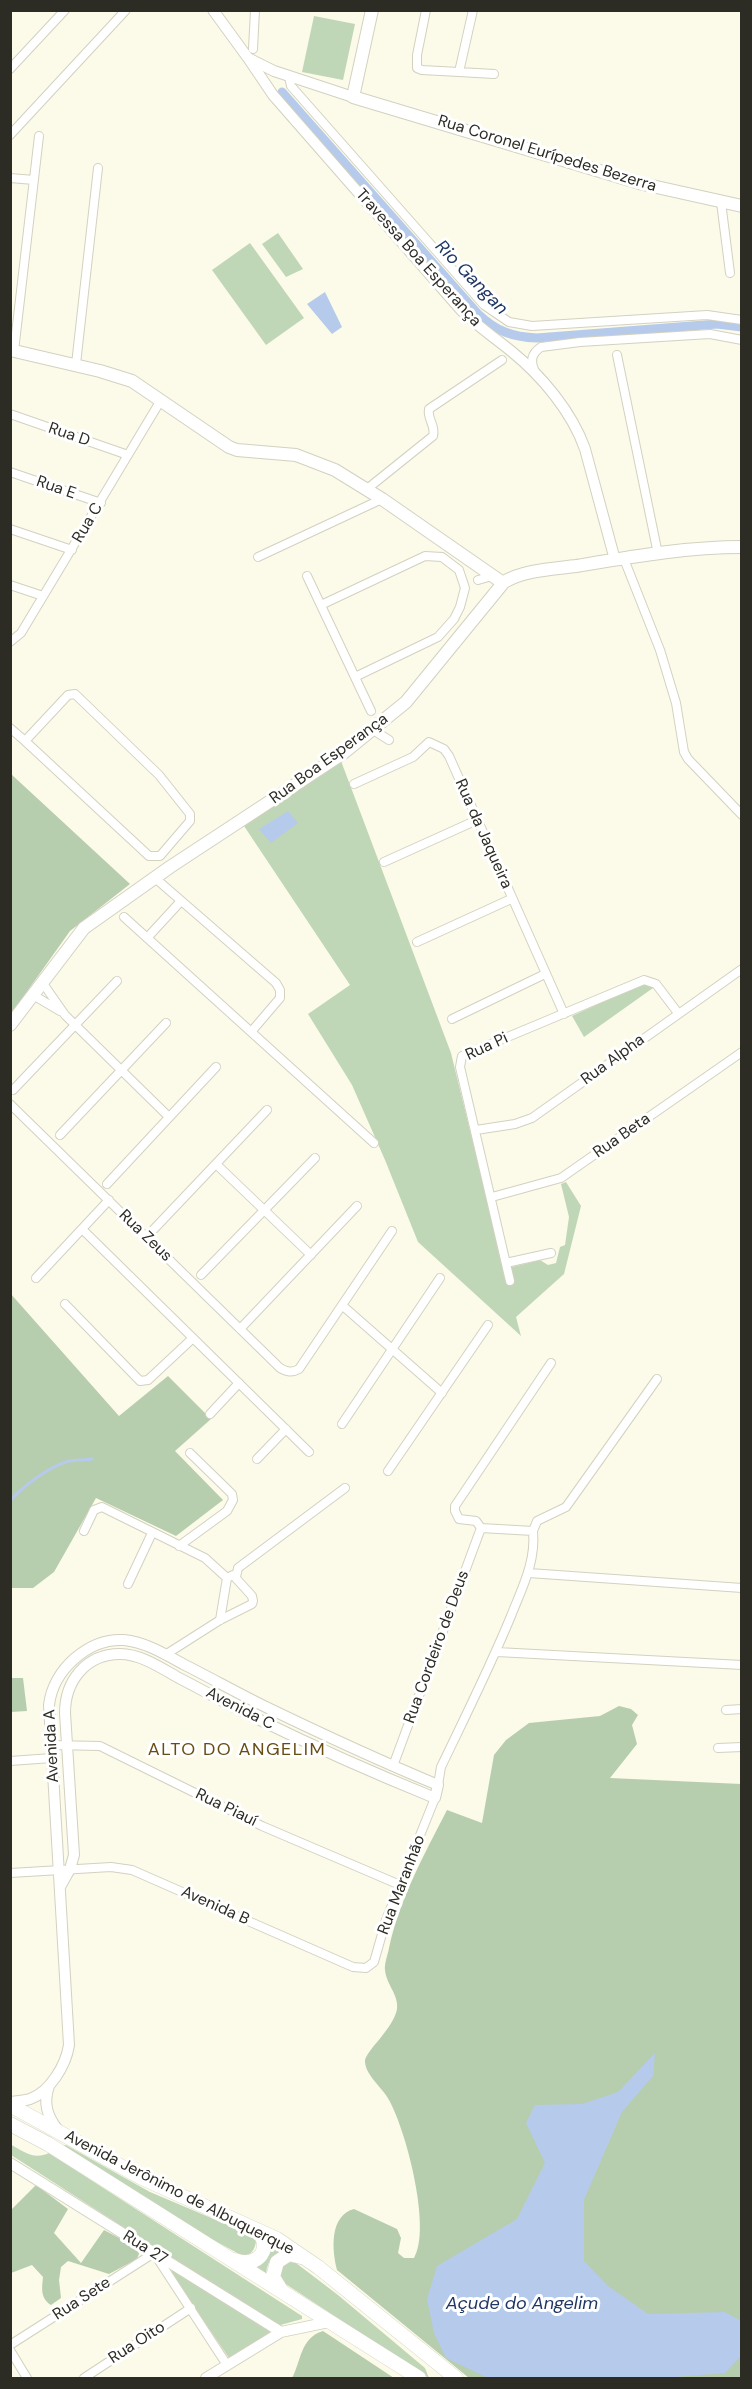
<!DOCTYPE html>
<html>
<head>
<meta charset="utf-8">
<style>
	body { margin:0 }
	#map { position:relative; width:752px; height:2389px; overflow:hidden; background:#fcfae9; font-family:"DM Sans",sans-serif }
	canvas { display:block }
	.frame { position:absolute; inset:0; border:12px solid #2c2b24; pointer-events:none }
</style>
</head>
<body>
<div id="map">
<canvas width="752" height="2389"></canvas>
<div class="frame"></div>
</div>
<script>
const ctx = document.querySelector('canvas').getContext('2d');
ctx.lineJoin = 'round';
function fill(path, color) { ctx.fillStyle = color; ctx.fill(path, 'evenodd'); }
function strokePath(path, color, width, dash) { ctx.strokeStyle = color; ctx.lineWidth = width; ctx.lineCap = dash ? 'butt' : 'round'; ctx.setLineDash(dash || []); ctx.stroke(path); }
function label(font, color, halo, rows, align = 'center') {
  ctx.font = font + ' "DM Sans",sans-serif'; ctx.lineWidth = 6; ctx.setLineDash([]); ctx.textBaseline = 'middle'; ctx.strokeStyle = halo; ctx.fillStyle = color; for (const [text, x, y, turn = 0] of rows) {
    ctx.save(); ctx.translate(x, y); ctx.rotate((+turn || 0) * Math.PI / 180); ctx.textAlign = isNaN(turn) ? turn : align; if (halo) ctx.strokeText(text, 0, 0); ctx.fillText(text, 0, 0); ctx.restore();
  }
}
fill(new Path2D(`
	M314,16L355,24L343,80L302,72Z
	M278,233L303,269L286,277L262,244Z
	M250,243L304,318L266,345L212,270Z
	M341,761L451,1053L504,1269L540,1260L548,1265L556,1263L560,1247L565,1245L569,1217L561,1184L566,1182L581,1206L564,1274L516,1317L521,1336L418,1242L385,1160L352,1085L308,1014L350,985L244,826Z
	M646,982L650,983L653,988L584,1037L572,1016Z
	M10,2144C24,2152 34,2160 49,2153L302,2316V2319L277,2326L11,2155Z
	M66,2145L150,2192L249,2234L256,2241C255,2250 251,2255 243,2256L202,2234L62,2146Z
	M269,2242L284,2250C271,2255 266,2264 266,2277L251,2267Z
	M291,2262L296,2263L338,2295L425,2368L429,2378L281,2281C279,2271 280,2265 291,2262Z
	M173,2270L269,2330L270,2334L229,2358L171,2273Z`), '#c0d7b7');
fill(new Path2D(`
	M11,774L130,884L70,931L11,1014Z
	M10,1293L119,1416L168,1376L211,1419L175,1451L223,1500L176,1536L96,1498L54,1572L33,1588H11Z
	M11,1678H23L27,1711L11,1712Z
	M619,1706L631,1709L638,1715L632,1725L637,1744L610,1778L741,1784V2378H469L337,2270C332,2250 329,2216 354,2209L397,2229L401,2238L398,2253L404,2258H414C432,2229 406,2130 389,2100C383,2088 366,2076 365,2062C364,2052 393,2030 397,2009C399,1995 386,1984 385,1970C384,1964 388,1954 389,1948C400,1898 424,1855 447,1810L482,1823L494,1755L506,1740L529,1723L600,1716Z
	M36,2185L68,2209L54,2233L81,2263L104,2230L136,2247L140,2251L137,2259L109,2274L68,2261L61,2267L59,2280L61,2298L51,2305C40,2298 42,2288 43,2277L32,2265L11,2273V2210Z
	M323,2331L394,2378H292C301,2362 300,2338 323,2331Z`), '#b6cead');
fill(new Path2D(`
	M325,292L342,327L332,334L307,304Z
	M288,811L298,823L271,843L259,829Z
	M655,2053L653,2076L622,2112L584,2200V2261L608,2286L648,2314L725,2312L741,2321V2356L725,2373L663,2378H488L446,2358L434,2333L427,2299L437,2266L517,2219L545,2163L526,2123L535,2105L582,2104L618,2092Z`), '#b6caeb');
strokePath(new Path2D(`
	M10,1501C23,1486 50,1466 69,1461C76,1460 85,1460 92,1459`), '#b6caeb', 3);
strokePath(new Path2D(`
	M282,92L478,314C496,331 512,337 537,338L717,324L742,327`), '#b6caeb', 9);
const minor = new Path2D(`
	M426,10L417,55V68L422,70L459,72L473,10
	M253,49L255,10
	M10,69L65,10
	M459,72L494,74
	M289,77L291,86L484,305L509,322L532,326L707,315L742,320
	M10,135L126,10
	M10,178L34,180
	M721,202L730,273
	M14,351L39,136
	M617,355L658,554
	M76,364L98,168
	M535,372C530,361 531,354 541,347L580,342L710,334L742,340
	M10,414L128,455
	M10,472L101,503
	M367,489L433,436C436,425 427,420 429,409L502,360
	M10,529L72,550
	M258,557L382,499
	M624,559L660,650L676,703L684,752L688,759L742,815
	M307,576L371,711
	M478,580L492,576
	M10,585L43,596
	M321,605L425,556L442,557L459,570L465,588L460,607L454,619L438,637L355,677
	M10,642L21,633L161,400
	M10,728L25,741L149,856H160L190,821V814L159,775L75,694L68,695L25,741
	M373,730L389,740
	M354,784L413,757L429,742L444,749L449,756L564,1014
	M384,862L477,820
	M155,878L276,983L280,990V998L251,1032
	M124,917L374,1143
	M147,938L181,901
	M417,942L511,899
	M42,982L65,1015L169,1117
	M33,995L60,1011
	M452,1019L545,974
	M13,1090L117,981
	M10,1104L280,1368C287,1372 292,1373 299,1369L392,1231
	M476,1130L515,1124L532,1118L742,969
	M60,1135L166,1023
	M216,1164L311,1255
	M107,1184L216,1067
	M492,1197L561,1178L742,1052
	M82,1229L309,1452
	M154,1229L267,1110
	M506,1263L551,1253
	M201,1275L315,1158
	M36,1278L109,1200
	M510,1281L460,1067L462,1056L644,980L656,984L678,1013
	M65,1304L140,1381L148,1380L193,1338
	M343,1306L442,1393
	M240,1329L357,1206
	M210,1414L239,1383
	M342,1424L440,1278
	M257,1459L286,1429
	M388,1471L488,1325
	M481,1528L476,1521L459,1519L455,1511V1506L551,1363
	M481,1528L533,1531
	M84,1531L94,1510L102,1507L205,1558L227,1578
	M533,1531L537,1521L566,1507L657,1379
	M179,1546L227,1511L233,1500L232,1494L190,1453
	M529,1573L742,1588
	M236,1577L238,1568L345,1488
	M128,1584L152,1533
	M497,1652L742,1665
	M165,1655L220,1620L252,1604L253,1601L252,1596L233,1575L227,1578L220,1620
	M726,1710L742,1709
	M51,1745L100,1746L262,1826L400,1885
	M718,1748L742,1747
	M10,1761L52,1758
	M393,1766L481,1528
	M438,1785L441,1767C465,1717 490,1667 511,1616C522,1588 536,1562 533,1531
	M10,1873L111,1867L132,1870L353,1967L366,1968L374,1962L386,1920L435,1798
	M10,2345L154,2253L227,2365
	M10,2350L27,2378
	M84,2378L191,2308`);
const tertiary = new Path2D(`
	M213,10L248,58L274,71L353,97
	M248,58L273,95L461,310C477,326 494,337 511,351C542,376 572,412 585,449L615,560
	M49,2086C43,2103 47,2116 58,2130
	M10,2102C17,2101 24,2101 30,2099C50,2092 66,2065 69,2045L49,1705C53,1670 88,1638 124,1640C145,1642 165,1654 183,1664C211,1678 239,1694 268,1708C324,1735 380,1761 438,1785L435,1798C376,1774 317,1748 260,1720C233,1707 206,1692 179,1678C161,1668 141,1654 120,1654C86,1654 65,1681 65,1713L74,1855L70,1869L60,1887
	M10,2163L281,2332
	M206,2378L281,2332L329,2322`);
const secondary = new Path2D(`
	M372,10L353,97L643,184L742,206
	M10,350L100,371L132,381L229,447L237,450L296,455L335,470L382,499L503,583
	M10,1025L84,928L170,867L342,754L406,702L504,582C524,570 552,569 576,566C630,557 686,547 742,547`);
const primary = new Path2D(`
	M10,2105L142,2178L277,2239L318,2267L456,2378
	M10,2124L48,2144L419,2378
	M235,2260C259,2269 275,2246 255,2229
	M281,2290L273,2277L277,2262L289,2254L301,2257`);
strokePath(minor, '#d3d1c0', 10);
strokePath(tertiary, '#d3d1c0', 12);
strokePath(secondary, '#d3d1c0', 14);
strokePath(primary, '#d3d1c0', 15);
strokePath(minor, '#fff', 8);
strokePath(tertiary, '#fff', 10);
strokePath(secondary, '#fff', 12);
strokePath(primary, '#fff', 14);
label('16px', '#2c2b24', '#fff', [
	["Rua Coronel Eurípedes Bezerra",547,154,17],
	["Travessa Boa Esperança",418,258,48],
	["Rua D",69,435,19],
	["Rua E",56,488,19],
	["Rua C",88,523,-59],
	["Rua Boa Esperança",329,759,-36],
	["Rua da Jaqueira",483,834,66],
	["Rua Pi",487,1047,-25],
	["Rua Alpha",613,1060,-36],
	["Rua Beta",622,1136,-35],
	["Rua Zeus",145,1236,44],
	["Rua Cordeiro de Deus",437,1647,-70],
	["Avenida C",240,1709,27],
	["Avenida A",52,1746,-93],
	["Rua Piauí",226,1808,26],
	["Rua Maranhão",402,1885,-69],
	["Avenida B",215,1906,24],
	["Avenida Jerônimo de Albuquerque",179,2193,27],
	["Rua 27",145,2248,32],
	["Rua Sete",82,2299,-33],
	["Rua Oito",137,2343,-33]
]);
label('italic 18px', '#1f3763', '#fff', [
	["Rio Gangan",471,278,46],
	["Açude do Angelim",522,2304]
]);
ctx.letterSpacing = '1.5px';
label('18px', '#664d13', '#fff', [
	["ALTO DO ANGELIM",237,1750]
]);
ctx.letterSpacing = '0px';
</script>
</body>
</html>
